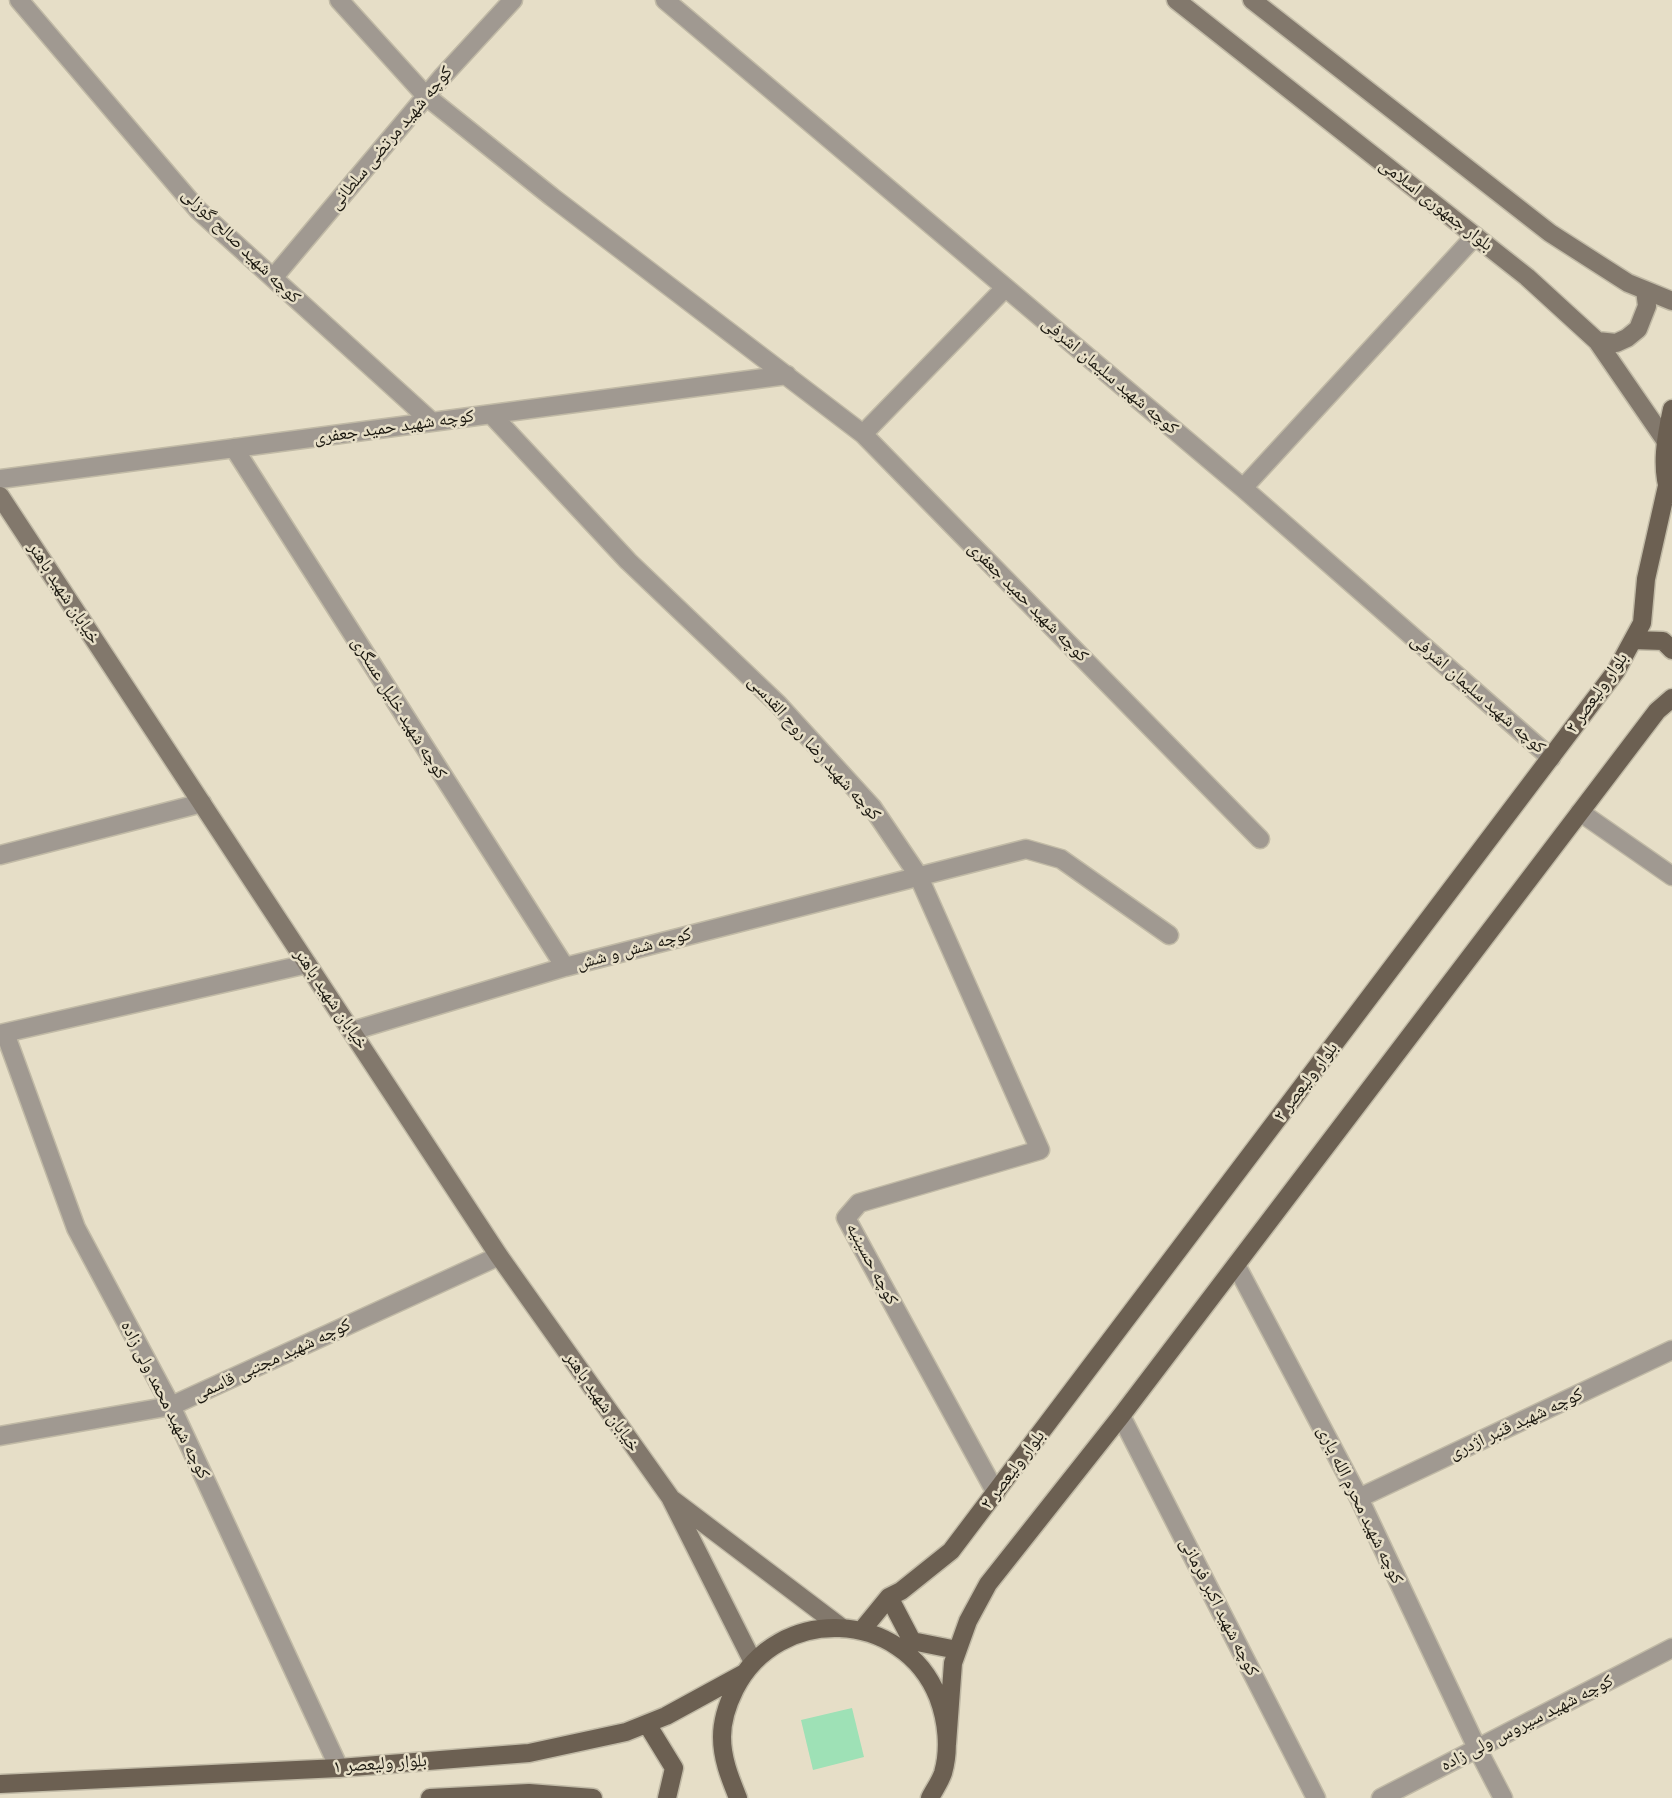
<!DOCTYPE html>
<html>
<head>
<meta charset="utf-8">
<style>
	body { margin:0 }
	canvas { display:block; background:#e6dec7 }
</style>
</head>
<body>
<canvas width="1672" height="1798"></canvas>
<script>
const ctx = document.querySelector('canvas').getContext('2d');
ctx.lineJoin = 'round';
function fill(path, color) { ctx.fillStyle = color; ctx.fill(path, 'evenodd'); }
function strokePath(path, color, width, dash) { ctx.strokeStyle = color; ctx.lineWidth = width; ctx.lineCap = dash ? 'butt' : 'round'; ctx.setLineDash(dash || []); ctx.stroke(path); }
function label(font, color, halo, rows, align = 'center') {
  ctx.font = font + ' "Noto Sans","Noto Naskh Arabic",sans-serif'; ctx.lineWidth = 5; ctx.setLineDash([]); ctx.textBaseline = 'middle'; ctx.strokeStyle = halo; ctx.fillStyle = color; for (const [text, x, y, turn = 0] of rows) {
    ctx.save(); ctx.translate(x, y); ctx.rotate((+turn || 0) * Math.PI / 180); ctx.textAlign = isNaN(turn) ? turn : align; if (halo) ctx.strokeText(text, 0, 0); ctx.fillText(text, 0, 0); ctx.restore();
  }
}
fill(new Path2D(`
	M852,1708L864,1757L813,1770L801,1720Z`), '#9ee1b6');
const minor = new Path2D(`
	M19,0L198,210L432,422
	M339,0L426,96L552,197L863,434L1260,839
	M665,0L1243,488L1551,758
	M273,278L443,76L513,0
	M491,414L628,561L778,704L872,807L918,875L1040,1150L859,1203L846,1218L996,1493
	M863,434L1005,288
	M234,448L565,967
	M0,479L787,375
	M1243,488L1475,236
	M1580,812L1672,876
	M0,855L202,803
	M352,1031L565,967L1026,849L1061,859L1169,935
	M5,1033L76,1228L171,1406L339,1768
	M0,1034L307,964
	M1236,1265L1359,1498L1477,1748L1503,1798
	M1121,1416L1316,1798
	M0,1436L171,1406L499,1256
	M1359,1498L1672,1350
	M1381,1798L1672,1648`);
const secondary = new Path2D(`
	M1176,0L1527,277L1597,341L1665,440
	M1252,0L1550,233L1628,283L1672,301
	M1597,341L1616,343L1627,338L1638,329L1647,306L1645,290
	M0,496L499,1256L670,1497L753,1662
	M673,1500L842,1628`);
const primary = new Path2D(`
	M1670,495C1660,468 1666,436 1672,409
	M1633,640L1663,641L1672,650
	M889,1597L912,1641L957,1650
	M862,1630L889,1597L901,1591L951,1551L1616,671L1642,623L1646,579L1667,486
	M647,1724L674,1768L667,1798
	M947,1744L953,1663L968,1621L988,1584L1121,1416L1657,711L1672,698
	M0,1784L339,1768L529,1753L626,1732L666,1716L743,1674
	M430,1798L529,1793L593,1798
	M738,1798C730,1778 722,1759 722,1737C722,1721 728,1703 735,1689C778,1604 903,1609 938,1697C947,1721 950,1749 943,1773C940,1782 934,1790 930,1798`);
strokePath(minor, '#c1baa6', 21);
strokePath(secondary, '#c1baa6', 21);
strokePath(primary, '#c1baa6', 21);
strokePath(minor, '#a09991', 18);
strokePath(secondary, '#82786c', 18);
strokePath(primary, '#6c6052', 18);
label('18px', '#1a170f', '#e6dec7', [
	["کوچه شهید مرتضی سلطانی",391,138,-50],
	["بلوار جمهوری اسلامی",1436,205,38],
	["کوچه شهید صالح گوزلی",241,246,44],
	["کوچه شهید سلیمان اشرفی",1110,376,40],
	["کوچه شهید حمید جعفری",394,427,-8],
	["خیابان شهید باهنر",64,593,57],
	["کوچه شهید حمید جعفری",1028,602,45],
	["بلوار ولیعصر ۲",1597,693,-55],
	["کوچه شهید سلیمان اشرفی",1478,694,41],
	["کوچه شهید خلیل عسگری",399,708,58],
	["کوچه شهید رضا روح القدسی",814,748,48],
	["کوچه شش و شش",634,949,-15],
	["خیابان شهید باهنر",331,999,56],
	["بلوار ولیعصر ۲",1306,1082,-53],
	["کوچه حسینیه",872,1264,62],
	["کوچه شهید مجتبی قاسمی",272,1360,-25],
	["کوچه شهید محمد ولی زاده",165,1400,63],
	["خیابان شهید باهنر",602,1402,55],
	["کوچه شهید قنبر اژدری",1516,1424,-25],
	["بلوار ولیعصر ۲",1013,1470,-53],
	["کوچه شهید محرم الله یاری",1360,1505,64],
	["کوچه شهید اکبر فرمانی",1219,1607,63],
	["کوچه شهید سیروس ولی زاده",1527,1723,-27],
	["بلوار ولیعصر ۱",380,1764,-4]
]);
</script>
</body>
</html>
